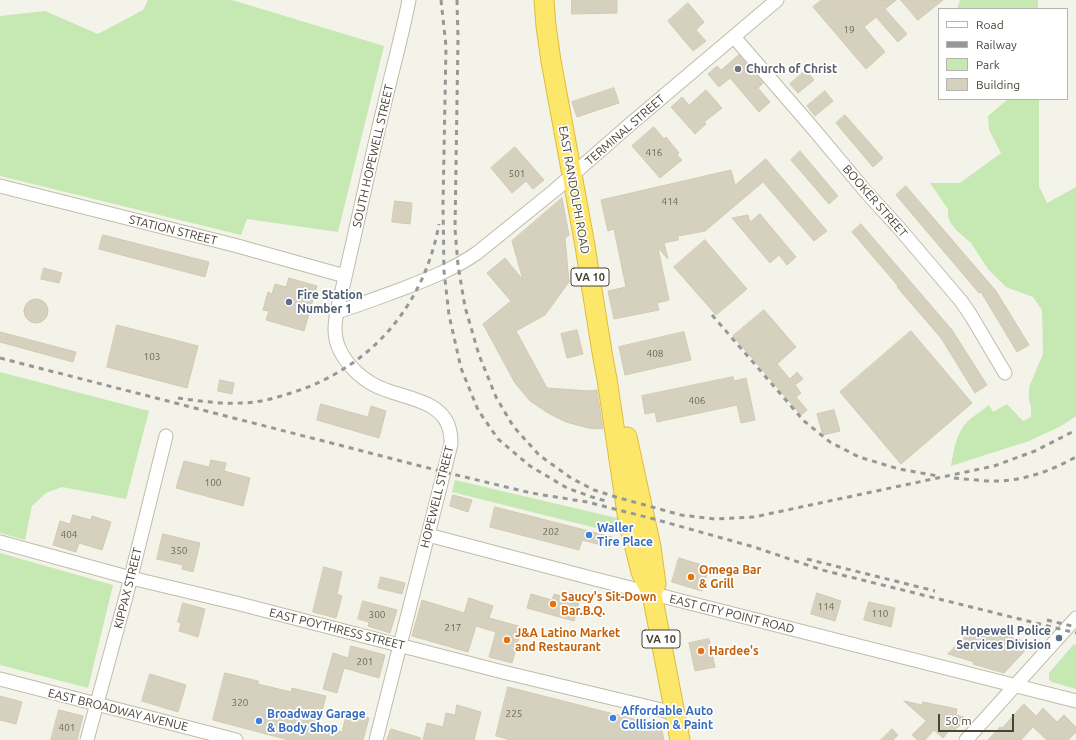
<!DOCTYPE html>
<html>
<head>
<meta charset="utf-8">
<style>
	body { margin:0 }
	#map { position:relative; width:1076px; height:740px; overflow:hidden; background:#f4f3e9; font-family:Ubuntu,sans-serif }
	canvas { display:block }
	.legend { position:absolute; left:938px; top:8px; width:130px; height:92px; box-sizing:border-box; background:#fff; border:1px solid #b6b4af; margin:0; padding:5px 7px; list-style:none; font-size:12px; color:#484437 }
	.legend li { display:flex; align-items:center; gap:8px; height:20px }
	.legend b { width:20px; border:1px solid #b6b4af }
	.scale { position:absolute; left:938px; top:714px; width:76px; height:18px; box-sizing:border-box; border:2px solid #484437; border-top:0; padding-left:5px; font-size:12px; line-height:14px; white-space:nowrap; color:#484437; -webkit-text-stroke:3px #fff; paint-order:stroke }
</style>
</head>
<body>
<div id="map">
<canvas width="1076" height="740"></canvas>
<ul class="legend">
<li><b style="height:5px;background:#fff"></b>Road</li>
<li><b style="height:5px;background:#979797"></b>Railway</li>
<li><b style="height:11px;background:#c6e8b2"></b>Park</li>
<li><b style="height:11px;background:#d6d1be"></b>Building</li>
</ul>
<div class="scale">50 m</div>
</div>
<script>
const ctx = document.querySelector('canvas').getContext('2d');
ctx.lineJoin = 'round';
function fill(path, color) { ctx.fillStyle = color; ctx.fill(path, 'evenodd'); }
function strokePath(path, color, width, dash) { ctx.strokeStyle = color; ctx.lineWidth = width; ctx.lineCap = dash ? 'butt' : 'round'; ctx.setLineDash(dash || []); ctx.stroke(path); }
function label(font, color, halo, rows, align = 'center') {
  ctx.font = font + ' Ubuntu,sans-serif'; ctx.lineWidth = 3.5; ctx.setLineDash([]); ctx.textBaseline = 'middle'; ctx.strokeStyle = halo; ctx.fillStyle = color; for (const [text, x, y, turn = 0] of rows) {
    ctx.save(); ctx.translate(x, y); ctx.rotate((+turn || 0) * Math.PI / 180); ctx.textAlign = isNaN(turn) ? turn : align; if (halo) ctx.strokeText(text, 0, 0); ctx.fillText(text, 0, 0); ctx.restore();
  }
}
fill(new Path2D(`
	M148,0H232L384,46L338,232L247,219L241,235L0,176V16L45,11L98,34L143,10Z
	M960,0H1038V9H957Z
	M1008,99H1039V186L1047,203L1076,187V416L1061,426L1029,441L951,466C954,450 956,432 969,420C975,415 983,410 989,405L993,412L1007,404L1023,421L1031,417V407L1029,399V387L1043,354L1042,310L1033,297L1006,287L988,269L971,243L956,230L950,222L948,216V209L930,183H960L1001,153L989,130L988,116Z
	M0,372L149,411L126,499L62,487L46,493L32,506L25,540L0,533Z
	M455,480L621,519L624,535L452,492Z
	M0,553L113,585L88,688L0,665Z
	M1074,644L1076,645V689L1052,682L1049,680V673Z`), '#c6e8b2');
const building = new Path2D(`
	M572,0H617V13L572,14Z
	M822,0H896L885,9L907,34L898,42L876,17L864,27L885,52L866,69L813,7Z
	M901,0H943L918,20Z
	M688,3L704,22L696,30L706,41L693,51L668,21Z
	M739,55L763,83L758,88L770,102L759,112L730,78L719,87L708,74L717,66L721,70Z
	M806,70L814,80L798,93L790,84Z
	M614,88L619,103L577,117L572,102Z
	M706,90L722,108L704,122L706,124L695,134L671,107L682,97L689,105Z
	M825,91L833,101L815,116L807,106Z
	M845,115L883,158L873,167L836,123Z
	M654,127L664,139L666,137L679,153L677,155L682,160L660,178L632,146Z
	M515,147L544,180L533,189L526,181L512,193L491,168Z
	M800,151L838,196L829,204L791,160Z
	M766,159L827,231L814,241L763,182L705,231L678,236V240L664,243L668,259L658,248L669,300L657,303L659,310L614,319L608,291L626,287L614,229L608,231L601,200L731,170L735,185Z
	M906,186L996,291L1029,345L1017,352L981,292L979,293L896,195Z
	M562,198L569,235L565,238L569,282L545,315L516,331L547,388L590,391L597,390L603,429L588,428L566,422L548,413L530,401L515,383L483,324L511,301L487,273L505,258L523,280L512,241Z
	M395,201L412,203L410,224L392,222Z
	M760,214L796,257L787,265L779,255L770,263L732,218L748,215L750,222Z
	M861,224L952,330L987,385L975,393L941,338L897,287L898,286L852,232Z
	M103,235L209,262L205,277L99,249Z
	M705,240L747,289L716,315L674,267Z
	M44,268L62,273L59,283L41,279Z
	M289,278L317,286L304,331L266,320L269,311L263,310L268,292L272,294L275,284L286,287Z
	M24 311a12 12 0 1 1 24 0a12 12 0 1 1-24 0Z
	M764,310L796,347L777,364L790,379L797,372L803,379L795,385L801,393L796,397L807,410L801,415L733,336Z
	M117,325L198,346L187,388L107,367Z
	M577,330L583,354L567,358L561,334Z
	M911,331L972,403L901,464L840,392Z
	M0,332L76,352L73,362L0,342Z
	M684,332L691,360L625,375L619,347Z
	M733,377L734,381L746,378L755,420L741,423L737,405L657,422L655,412L645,414L642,396Z
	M220,380L234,383L232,394L218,391Z
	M321,404L368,417L371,406L386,411L379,438L317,420Z
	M834,410L840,431L823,435L817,414Z
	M211,460L226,463L224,471L250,478L243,506L176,488L184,461L209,467Z
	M453,495L472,500L468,512L450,506Z
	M495,507L612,537L609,547L582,540L579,550L490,527Z
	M73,515L91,520L92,516L111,522L102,550L79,543L76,552L53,545L60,521L70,524Z
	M163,534L200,543L193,572L182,569L183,565L157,559Z
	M679,558L709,567L702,591L672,582Z
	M324,567L342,572L337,594L342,596L336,618L313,612Z
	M381,577L405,583L402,594L378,588Z
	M570,592L581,595L574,621L527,608L531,594L552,600L554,594L568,598Z
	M817,593L841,601L835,621L811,614Z
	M469,598L493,606L489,618L522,627L512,663L489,657L496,632L476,626L468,652L412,636L422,600L464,613Z
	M363,601L397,610L390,633L368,626L369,622L358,619Z
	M869,602L895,608L891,627L864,620Z
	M183,603L205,609L198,637L179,631L181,623L178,622Z
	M974,628L1032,643L1004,673L973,664L974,662L948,654Z
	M709,639L715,667L695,671L689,643Z
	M351,646L385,655L379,678L344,668L337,693L323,689L333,653L348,658Z
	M225,673L258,681V684L291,692L292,688L326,696L318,726L342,732L347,712L369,718L363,740H289L213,720Z
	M150,674L186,685L178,712L142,701Z
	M508,687L661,726L664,740H511L496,736Z
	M0,696L22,702L16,724L0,720Z
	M904,701L922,705L923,702L957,709L956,715L964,717L958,723L960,725L953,732L951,729L943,738L934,730L925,740H918L912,735L926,721Z
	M1024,704L1036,716L1043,708L1057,722L1064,715L1076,727V732L1068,740H1047L1033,727L1021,740H988L1000,727L1002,728Z
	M457,705L481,712L474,740H423L427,723L443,727L446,713L455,715Z
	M59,710L83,716L77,740H51Z
	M391,729L421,738L420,740H387Z
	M892,729L898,735L893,740H881Z`);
fill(building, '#d6d1be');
strokePath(building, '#d1cab1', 1);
const minor = new Path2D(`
	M734,37L811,126L867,193L899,228L961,301L970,314L1005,373
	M0,186L234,245L345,276
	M337,312C359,305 380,297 402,289C428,279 454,269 477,253L555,190L627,127L777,0
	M428,535L591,578L1076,701
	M0,542L131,578L236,603L503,672L674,713
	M0,679L236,740
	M87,740L127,593L166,436
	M376,740L451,444C451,440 451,436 450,432C445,402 409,399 386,390C365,383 346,366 338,346C331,328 338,308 342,290C346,274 349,258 353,242C363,197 373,151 384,106C392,71 402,36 409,0
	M966,740L1076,618`);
const highway = new Path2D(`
	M544,0L546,26L551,61L584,240L603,358L607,379L628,520L641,572L652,594L680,740
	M627,437L651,547L656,584L654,589`);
strokePath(minor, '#c0bcab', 15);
strokePath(highway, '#ddbe3a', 21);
strokePath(minor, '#fff', 13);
strokePath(highway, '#fde76b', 19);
strokePath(new Path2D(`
	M441,0L446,46L443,204L444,271L449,315L461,368L478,410L498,439L530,466L567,488L592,497L609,502
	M457,0L458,38L455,229L458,265L465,307L479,355L496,397L513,426L539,455L571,478L594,490L616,497L681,515L715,519L754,517L994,466L1035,451L1076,430
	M712,315L804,421L830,442L859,457L899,469L938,476
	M0,358L444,472L531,493L587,502L654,519L754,547L822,570L1076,633
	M178,398C199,401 220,404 241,403C258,403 275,398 291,393C371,368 424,306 439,224
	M954,478C967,479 981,481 994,481C1024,481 1050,471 1076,457
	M807,559L935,591
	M1047,620L1076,627`), '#979797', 3, [5, 5]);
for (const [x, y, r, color] of [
	[738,69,4,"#6b7280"],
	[289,302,4,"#5c6f8a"],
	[589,535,4,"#3f7fe0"],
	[691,577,4,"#e8710a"],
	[553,604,4,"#e8710a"],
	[1059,638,4,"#5c6f8a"],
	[507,640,4,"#e8710a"],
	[701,651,4,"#e8710a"],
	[613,718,4,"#3f7fe0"],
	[259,721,4,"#3f7fe0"]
]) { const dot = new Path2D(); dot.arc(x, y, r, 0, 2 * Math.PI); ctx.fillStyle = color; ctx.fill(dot); strokePath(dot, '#fff', 1.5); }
label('10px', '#6c6759', null, [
	["19",849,30],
	["416",654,153],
	["501",517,174],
	["414",670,202],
	["408",655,354],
	["103",152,357],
	["406",697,401],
	["100",213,483],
	["202",551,532],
	["404",69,535],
	["350",179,551],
	["114",826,607],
	["110",880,614],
	["300",377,615],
	["217",453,628],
	["201",365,662],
	["320",240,703],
	["225",514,714],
	["401",67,728]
]);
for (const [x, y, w] of [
	[590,277,38],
	[661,639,38]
]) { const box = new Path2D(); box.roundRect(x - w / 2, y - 9, w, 18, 3); ctx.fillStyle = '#fff'; ctx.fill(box); strokePath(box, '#484437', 1); }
label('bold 11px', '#484437', null, [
	["VA 10",590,277],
	["VA 10",661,639]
]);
label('bold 12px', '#5b616d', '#fff', [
	["Church of Christ",746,69]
], 'left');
label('12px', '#484437', '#fff', [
	["TERMINAL STREET",625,130,-41],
	["SOUTH HOPEWELL STREET",373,156,-77],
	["EAST RANDOLPH ROAD",574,190,80],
	["BOOKER STREET",875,201,49],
	["STATION STREET",173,230,14],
	["HOPEWELL STREET",437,497,-76],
	["KIPPAX STREET",128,588,-76],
	["EAST CITY POINT ROAD",732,614,14],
	["EAST POYTHRESS STREET",337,629,14],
	["EAST BROADWAY AVENUE",118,710,14]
]);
label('bold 12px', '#4e5e75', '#fff', [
	["Fire Station",297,295],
	["Number 1",297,309],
	["Hopewell Police",1051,631,"right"],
	["Services Division",1051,645,"right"]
], 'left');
label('bold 12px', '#366cbe', '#fff', [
	["Waller",597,528],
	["Tire Place",597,542],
	["Affordable Auto",621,711],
	["Collision & Paint",621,725],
	["Broadway Garage",267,714],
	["& Body Shop",267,728]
], 'left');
label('bold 12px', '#c56008', '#fff', [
	["Omega Bar",699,570],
	["& Grill",699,584],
	["Saucy's Sit-Down",561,597],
	["Bar.B.Q.",561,611],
	["J&A Latino Market",515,633],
	["and Restaurant",515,647],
	["Hardee's",709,651]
], 'left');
</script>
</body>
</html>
